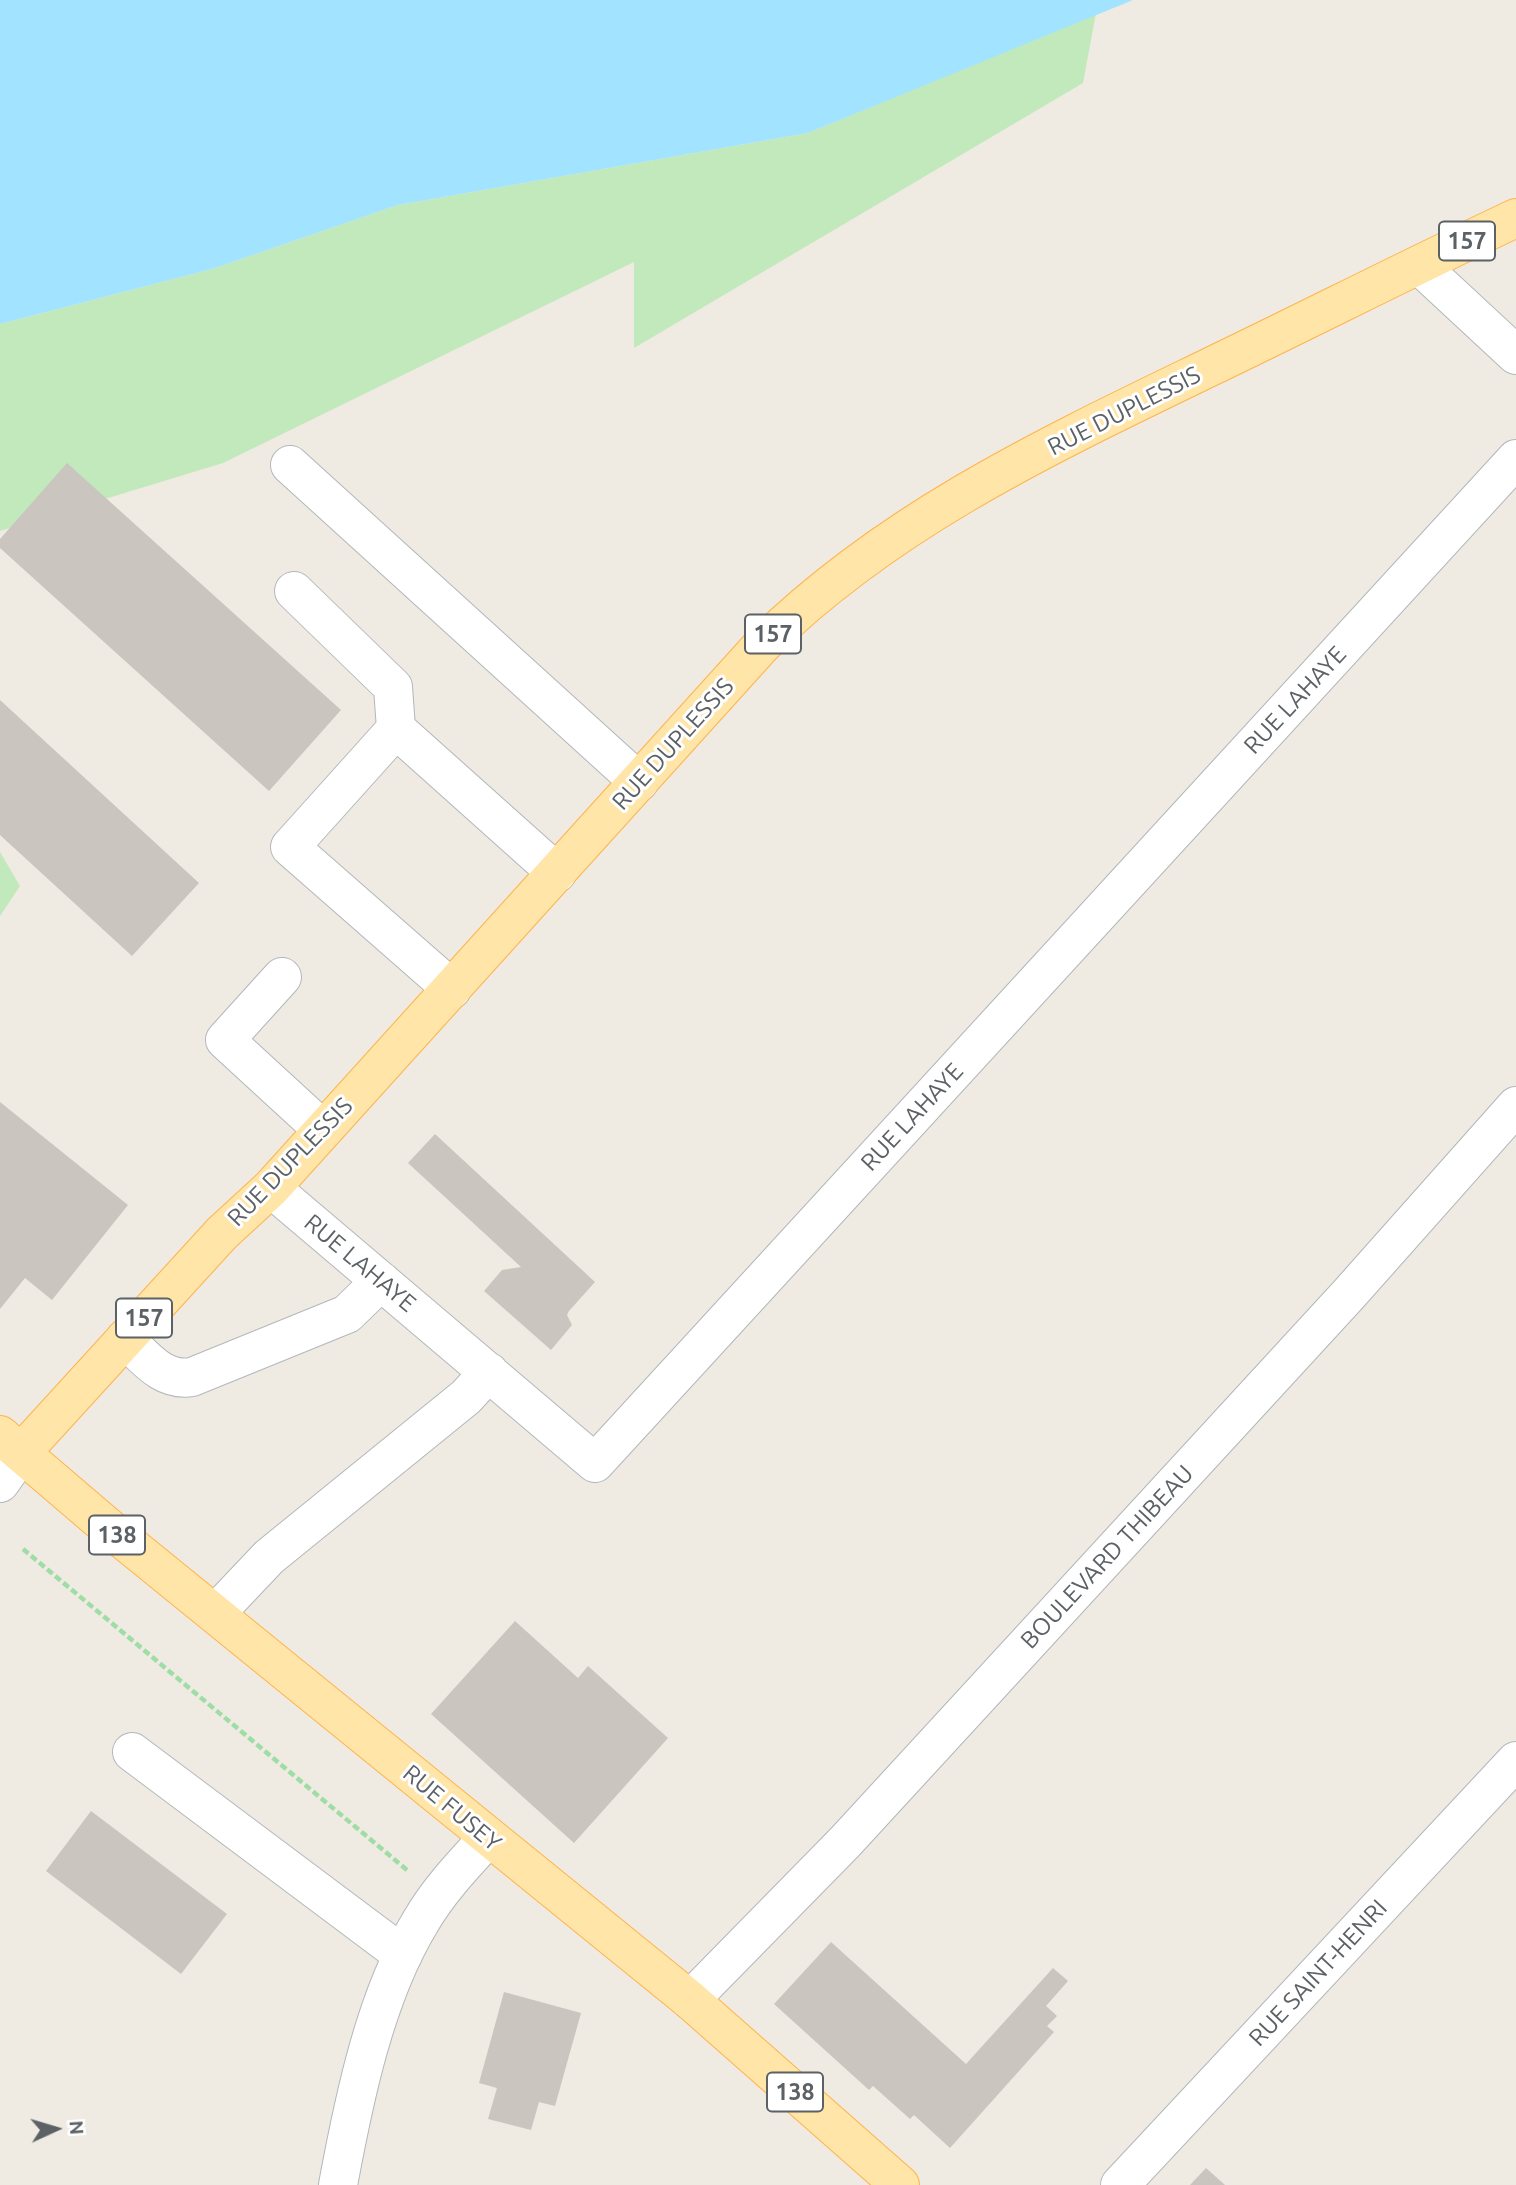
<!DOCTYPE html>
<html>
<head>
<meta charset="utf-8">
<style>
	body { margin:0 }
	#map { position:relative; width:1516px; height:2185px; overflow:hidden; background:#efeae2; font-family:Ubuntu,sans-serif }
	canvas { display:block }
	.north { position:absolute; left:21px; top:2094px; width:70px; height:70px; -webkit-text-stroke:5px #fff; paint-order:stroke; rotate:86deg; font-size:19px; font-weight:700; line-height:28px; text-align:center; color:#5b6165 }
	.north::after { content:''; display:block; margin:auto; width:24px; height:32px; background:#5b6165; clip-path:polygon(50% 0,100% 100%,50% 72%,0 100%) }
</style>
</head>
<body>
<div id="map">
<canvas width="1516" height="2185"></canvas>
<div class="north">N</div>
</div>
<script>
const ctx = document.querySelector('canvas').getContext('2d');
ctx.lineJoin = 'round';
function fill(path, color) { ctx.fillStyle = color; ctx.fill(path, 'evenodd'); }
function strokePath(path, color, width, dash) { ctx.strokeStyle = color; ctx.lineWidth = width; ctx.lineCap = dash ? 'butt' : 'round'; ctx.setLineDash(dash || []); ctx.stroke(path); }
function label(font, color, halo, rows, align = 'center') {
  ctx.font = font + ' Ubuntu,sans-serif'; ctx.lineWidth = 6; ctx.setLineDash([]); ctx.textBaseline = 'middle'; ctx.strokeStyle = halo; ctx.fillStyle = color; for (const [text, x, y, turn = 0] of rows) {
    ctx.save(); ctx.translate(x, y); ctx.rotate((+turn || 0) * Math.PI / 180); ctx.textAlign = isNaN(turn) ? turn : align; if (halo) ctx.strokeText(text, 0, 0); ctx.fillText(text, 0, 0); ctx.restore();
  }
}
fill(new Path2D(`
	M1096,13L1083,83L634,348V262L223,463L0,531V324L212,269L398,205L808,133Z
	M0,852L20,886L0,916Z`), '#c2e9bc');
fill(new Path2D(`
	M0,0H1133L808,133L398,205L212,269L0,324Z`), '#a2e4ff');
fill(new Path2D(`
	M67,463L341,710L269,791L0,548V539Z
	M0,700L199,883L132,956L0,835Z
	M0,1102L128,1205L52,1300L25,1278L0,1309Z
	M435,1134L595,1282L569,1311L567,1315L572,1325L551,1350L484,1291L502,1270L521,1267L408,1163Z
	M515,1621L578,1678L588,1666L668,1738L574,1843L431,1714Z
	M91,1811L227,1914L181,1974L46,1871Z
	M831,1942L966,2064L1053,1968L1068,1981L1046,2006L1057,2016L1047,2026L1054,2032L950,2148L914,2115L910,2119L873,2086L869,2090L774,2004Z
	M504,1992L581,2013L555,2106L539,2102L531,2130L488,2119L497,2088L479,2083Z
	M1206,2168L1225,2185H1190Z`), '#cac5bf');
const minor = new Path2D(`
	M1419,265L1516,355
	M290,465L639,782
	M294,591L393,687L396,729
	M282,977L225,1040L323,1130
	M452,989L290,847L396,729L557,873
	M271,1188L595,1463L1516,459
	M125,1339C145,1357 162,1382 192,1377L347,1314L381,1281
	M0,1483L22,1452
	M215,1614L269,1557L466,1397L489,1372
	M132,1752L403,1955
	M690,2000L845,1842L1349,1294L1516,1106
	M338,2185C354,2099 375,1996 421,1921C439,1890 464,1864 488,1838
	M1120,2185L1516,1761`);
const major = new Path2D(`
	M0,1435L110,1529L690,2000L900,2185
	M22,1452L222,1233L271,1188L762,645C889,520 1047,446 1206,369C1310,319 1412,267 1516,218`);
strokePath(minor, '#b3b7bb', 40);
strokePath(major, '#ffb34b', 40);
strokePath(new Path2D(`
	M23,1549L407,1870`), '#9edda5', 4.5, [7, 3.5]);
strokePath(minor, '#fff', 38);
strokePath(major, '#ffe5a7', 38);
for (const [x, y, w] of [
	[1467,241,56],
	[773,634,56],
	[144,1318,56],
	[117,1535,56],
	[795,2092,56]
]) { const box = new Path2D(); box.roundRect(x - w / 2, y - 19.5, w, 39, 5); ctx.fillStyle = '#fff'; ctx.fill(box); strokePath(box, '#5b6165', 2); }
label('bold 23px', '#5b6165', null, [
	["157",1467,241],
	["157",773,634],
	["157",144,1318],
	["138",117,1535],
	["138",795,2092]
]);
label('24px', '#5b6165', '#fff', [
	["RUE DUPLESSIS",1124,411,-27],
	["RUE LAHAYE",1295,700,-47],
	["RUE DUPLESSIS",673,744,-48],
	["RUE LAHAYE",912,1117,-47],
	["RUE DUPLESSIS",290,1162,-46],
	["RUE LAHAYE",360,1263,40],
	["BOULEVARD THIBEAU",1107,1557,-47],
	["RUE FUSEY",452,1808,40],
	["RUE SAINT-HENRI",1318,1973,-47]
]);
</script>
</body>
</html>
